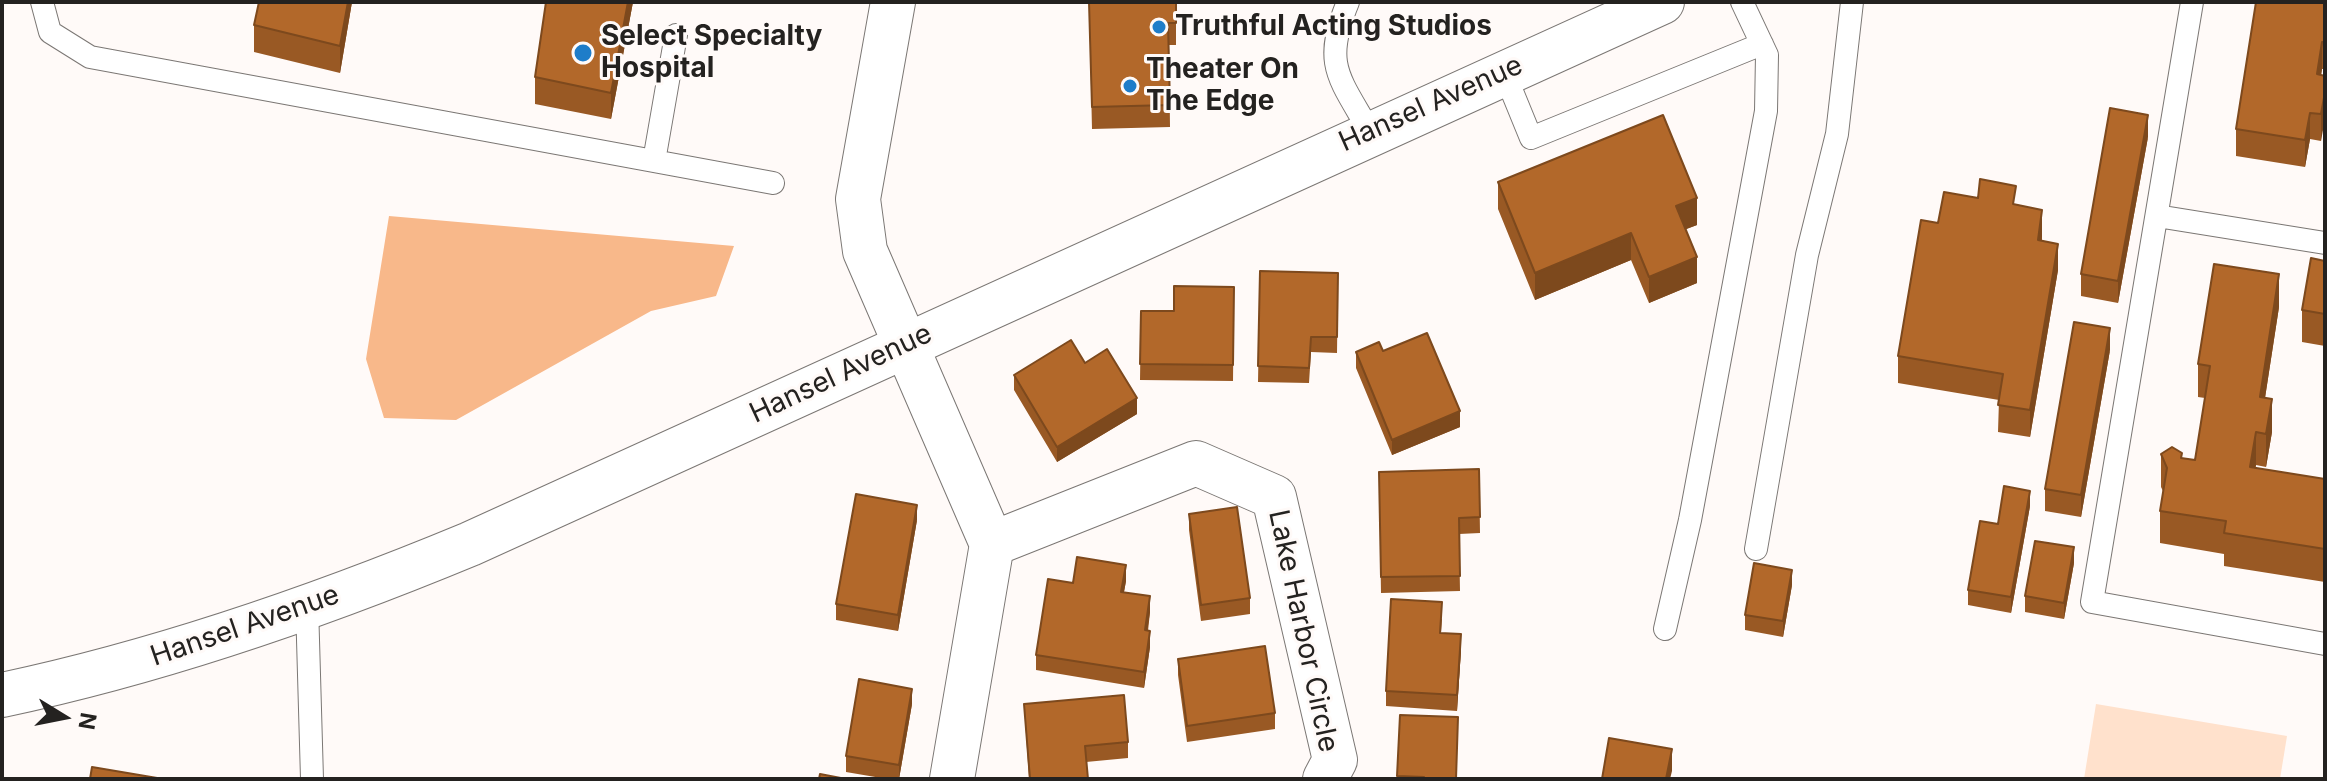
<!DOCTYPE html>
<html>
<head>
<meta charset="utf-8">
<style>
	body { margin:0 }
	#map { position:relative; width:2327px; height:781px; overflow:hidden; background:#fffaf8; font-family:Inter,sans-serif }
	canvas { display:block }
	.frame { position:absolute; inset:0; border:4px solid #242220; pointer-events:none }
	.north { position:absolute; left:24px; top:677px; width:80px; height:80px; -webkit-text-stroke:6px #fffaf8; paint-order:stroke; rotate:100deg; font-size:22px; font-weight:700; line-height:32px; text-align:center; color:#242220 }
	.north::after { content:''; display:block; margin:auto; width:28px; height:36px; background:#242220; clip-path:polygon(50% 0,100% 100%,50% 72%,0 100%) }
</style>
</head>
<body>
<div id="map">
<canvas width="2327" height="781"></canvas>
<div class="frame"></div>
<div class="north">N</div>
</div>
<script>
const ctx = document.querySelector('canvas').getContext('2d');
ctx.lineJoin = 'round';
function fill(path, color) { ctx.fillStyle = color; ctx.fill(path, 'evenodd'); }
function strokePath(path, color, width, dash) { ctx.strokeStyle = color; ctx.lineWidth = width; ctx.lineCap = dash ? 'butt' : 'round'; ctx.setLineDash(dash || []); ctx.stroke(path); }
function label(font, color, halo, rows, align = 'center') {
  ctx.font = font + ' Inter,sans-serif'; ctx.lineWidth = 6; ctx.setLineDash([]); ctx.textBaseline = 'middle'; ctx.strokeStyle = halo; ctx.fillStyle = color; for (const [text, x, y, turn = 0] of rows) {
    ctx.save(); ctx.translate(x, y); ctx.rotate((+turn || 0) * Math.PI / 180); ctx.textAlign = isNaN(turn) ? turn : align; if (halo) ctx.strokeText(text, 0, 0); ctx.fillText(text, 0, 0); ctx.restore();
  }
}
fill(new Path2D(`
	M2096,704L2287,736L2280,779H2084Z`), '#ffe1cc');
fill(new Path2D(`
	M389,216L734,246L716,296L651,311L456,420L384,418L366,359Z`), '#f8b88a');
const lane = new Path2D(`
	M42,2L50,32L90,57L773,183
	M1348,2C1322,65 1339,77 1370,132
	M2192,2L2092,602L2325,644
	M1504,72L1531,138L1762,44
	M654,161L676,35
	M2157,216L2325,243
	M1756,549L1807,255L1837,134L1852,2
	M307,605L312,779
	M1665,629L1690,520L1766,111L1767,55L1742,2`);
const street = new Path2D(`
	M893,2L858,199L865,251L992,544
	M992,544L1196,463L1274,497L1335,760L1325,779
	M952,779L992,544`);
const primary = new Path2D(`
	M2,695C163,661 318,607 470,544L1662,2`);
strokePath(lane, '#7b7774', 24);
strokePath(street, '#7b7774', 46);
strokePath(primary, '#7b7774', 46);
strokePath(lane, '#fff', 22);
strokePath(street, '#fff', 44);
strokePath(primary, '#fff', 44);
fill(new Path2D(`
	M352,2L340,73L254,52V25Z
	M546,2H633L611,119L535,104V77Z
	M1089,2H1176V45H1169L1170,127L1092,129Z
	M2325,2V69H2322L2321,75L2325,76L2321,141L2310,139L2305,167L2236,156V129Z
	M2148,137L2118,303L2081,296V274Z
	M1498,182L1697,225L1686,229L1697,283L1649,303L1631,260L1535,300L1498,209Z
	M2016,205L2042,236V241L2058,270L2030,437L1998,432L1999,400L1898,383V356L1938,223Z
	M2325,261V346L2302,342V310Z
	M1260,271L1338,273L1337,353L1311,352L1309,383L1258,382Z
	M1234,287L1233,381L1140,380L1141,311H1174Z
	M2279,307L2265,398L2272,432L2266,467L2256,465L2255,468L2325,479V582L2224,566V554L2160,543V511L2163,491L2161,487V454L2195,460L2205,398L2198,397V364Z
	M2110,350L2081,517L2045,511V489Z
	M1383,351L1460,427L1392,455L1356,368V352Z
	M1014,375L1137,414L1057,462L1014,390Z
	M1479,469L1480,533L1459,534L1460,591L1381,593L1379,472Z
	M2030,506L2011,613L1968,605V590L1998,524Z
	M1189,514L1250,598V614L1201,621L1189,530Z
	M917,520L898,631L836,620V604Z
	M2074,563L2064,619L2025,612V596Z
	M1126,581L1124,592L1150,612L1148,631L1150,647L1144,688L1036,670V655L1073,583Z
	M1792,585L1783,637L1745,630V615Z
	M1442,618L1441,633L1461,650L1457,711L1386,706V691Z
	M1178,659L1275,713V729L1187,742L1178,675Z
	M912,704L899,779H887L846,772V756Z
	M1024,704L1128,742V758L1086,762L1088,779H1029Z
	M1400,715L1457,779H1397Z`), '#995924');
fill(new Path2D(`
	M348,2H352L340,73V46Z
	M628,2H633L611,119V93Z
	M2322,42V69L2317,101V74Z
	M2325,92V119L2321,141V114Z
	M2310,113V139L2305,167V140Z
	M2148,115V137L2118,303V281Z
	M1697,198V225L1676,233V206Z
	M2042,210V236L2038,267V240Z
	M1631,233V260L1535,300V273Z
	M2058,244V270L2030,437V410Z
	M1697,257V283L1649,303V277Z
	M2279,274V307L2260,430V397Z
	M2110,328V350L2081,517V495Z
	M1137,398V414L1057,462V447Z
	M2272,399V432L2266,467V434Z
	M1460,411V427L1392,455V440Z
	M2256,432V465L2250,500V467Z
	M2030,491V506L2011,613V597Z
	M917,505V520L898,631V615Z
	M2074,547V563L2064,619V603Z
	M1126,565V581L1121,607V592Z
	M1792,570V585L1783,637V621Z
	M1150,596V612L1145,646V630Z
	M1150,631V647L1144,688V672Z
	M1461,634V650L1457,711V695Z
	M912,689V704L899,779V765Z
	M1672,749V771L1670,779H1666Z`), '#7d491d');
const building = new Path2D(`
	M259,2H348L340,46L254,25Z
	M546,2H628L611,93L535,77Z
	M1089,2H1176V23H1168L1170,105L1092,107Z
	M2256,2H2325V42H2322L2317,74L2325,76V92L2321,114L2310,113L2305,140L2236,129Z
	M2110,108L2148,115L2118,281L2081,274Z
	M1663,115L1697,198L1676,206L1697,257L1649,277L1631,233L1535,273L1498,182Z
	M1980,179L2016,186L2013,204L2042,210L2038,240L2058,244L2030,410L1998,405L2003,374L1898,356L1921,220L1938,223L1944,192L1978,198Z
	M2311,258L2325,261V314L2302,310Z
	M2214,264L2279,274L2260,397L2272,399L2266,434L2256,432L2250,467L2325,479V549L2224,533L2226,521L2160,511L2167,468L2161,454L2172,447L2182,453L2181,458L2195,460L2210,366L2198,364Z
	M1260,271L1338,273L1337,337H1311L1309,368L1258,366Z
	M1174,286L1234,287L1233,365L1140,364L1141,311H1174Z
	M2074,322L2110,328L2081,495L2045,489Z
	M1427,333L1460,411L1392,440L1356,352L1379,342L1383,351Z
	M1071,340L1085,363L1107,349L1137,398L1057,447L1014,375Z
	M1479,469L1480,517L1459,518L1460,576L1381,577L1379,472Z
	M2004,486L2030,491L2011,597L1968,590L1980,521L1998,524Z
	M856,494L917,505L898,615L836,604Z
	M1237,507L1250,598L1201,605L1189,514Z
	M2035,541L2074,547L2064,603L2025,596Z
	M1077,557L1126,565L1121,592L1150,596L1145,630L1150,631L1144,672L1036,655L1048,579L1073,583Z
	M1754,563L1792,570L1783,621L1745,615Z
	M1391,599L1442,602L1440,633L1461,634L1457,695L1386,691Z
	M1265,646L1275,713L1187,726L1178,659Z
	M859,679L912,689L899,765L846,756Z
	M1124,695L1128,742L1085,746L1088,779H1030L1024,704Z
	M1400,715L1458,717L1456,779H1424V777L1397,776Z
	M1609,738L1672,749L1666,779H1602Z
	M92,767L163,779H90Z
	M820,774L846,779H819Z`);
fill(building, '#b2682a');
strokePath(building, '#7d491d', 2);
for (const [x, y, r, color] of [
	[1159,27,8,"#1e7dc9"],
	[583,53,10,"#1e7dc9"],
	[1130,86,8,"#1e7dc9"]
]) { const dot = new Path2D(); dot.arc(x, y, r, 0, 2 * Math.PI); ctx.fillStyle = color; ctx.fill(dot); strokePath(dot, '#fffaf8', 3); }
label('bold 28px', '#242220', '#fffaf8', [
	["Truthful Acting Studios",1175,27],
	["Select Specialty",601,37],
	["Hospital",601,69],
	["Theater On",1146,70],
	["The Edge",1146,102]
], 'left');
label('28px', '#242220', '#fffaf8', [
	["Hansel Avenue",1431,104,-24],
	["Hansel Avenue",841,374,-25],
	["Hansel Avenue",245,626,-19],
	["Lake Harbor Circle",1303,631,78]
]);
</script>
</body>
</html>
